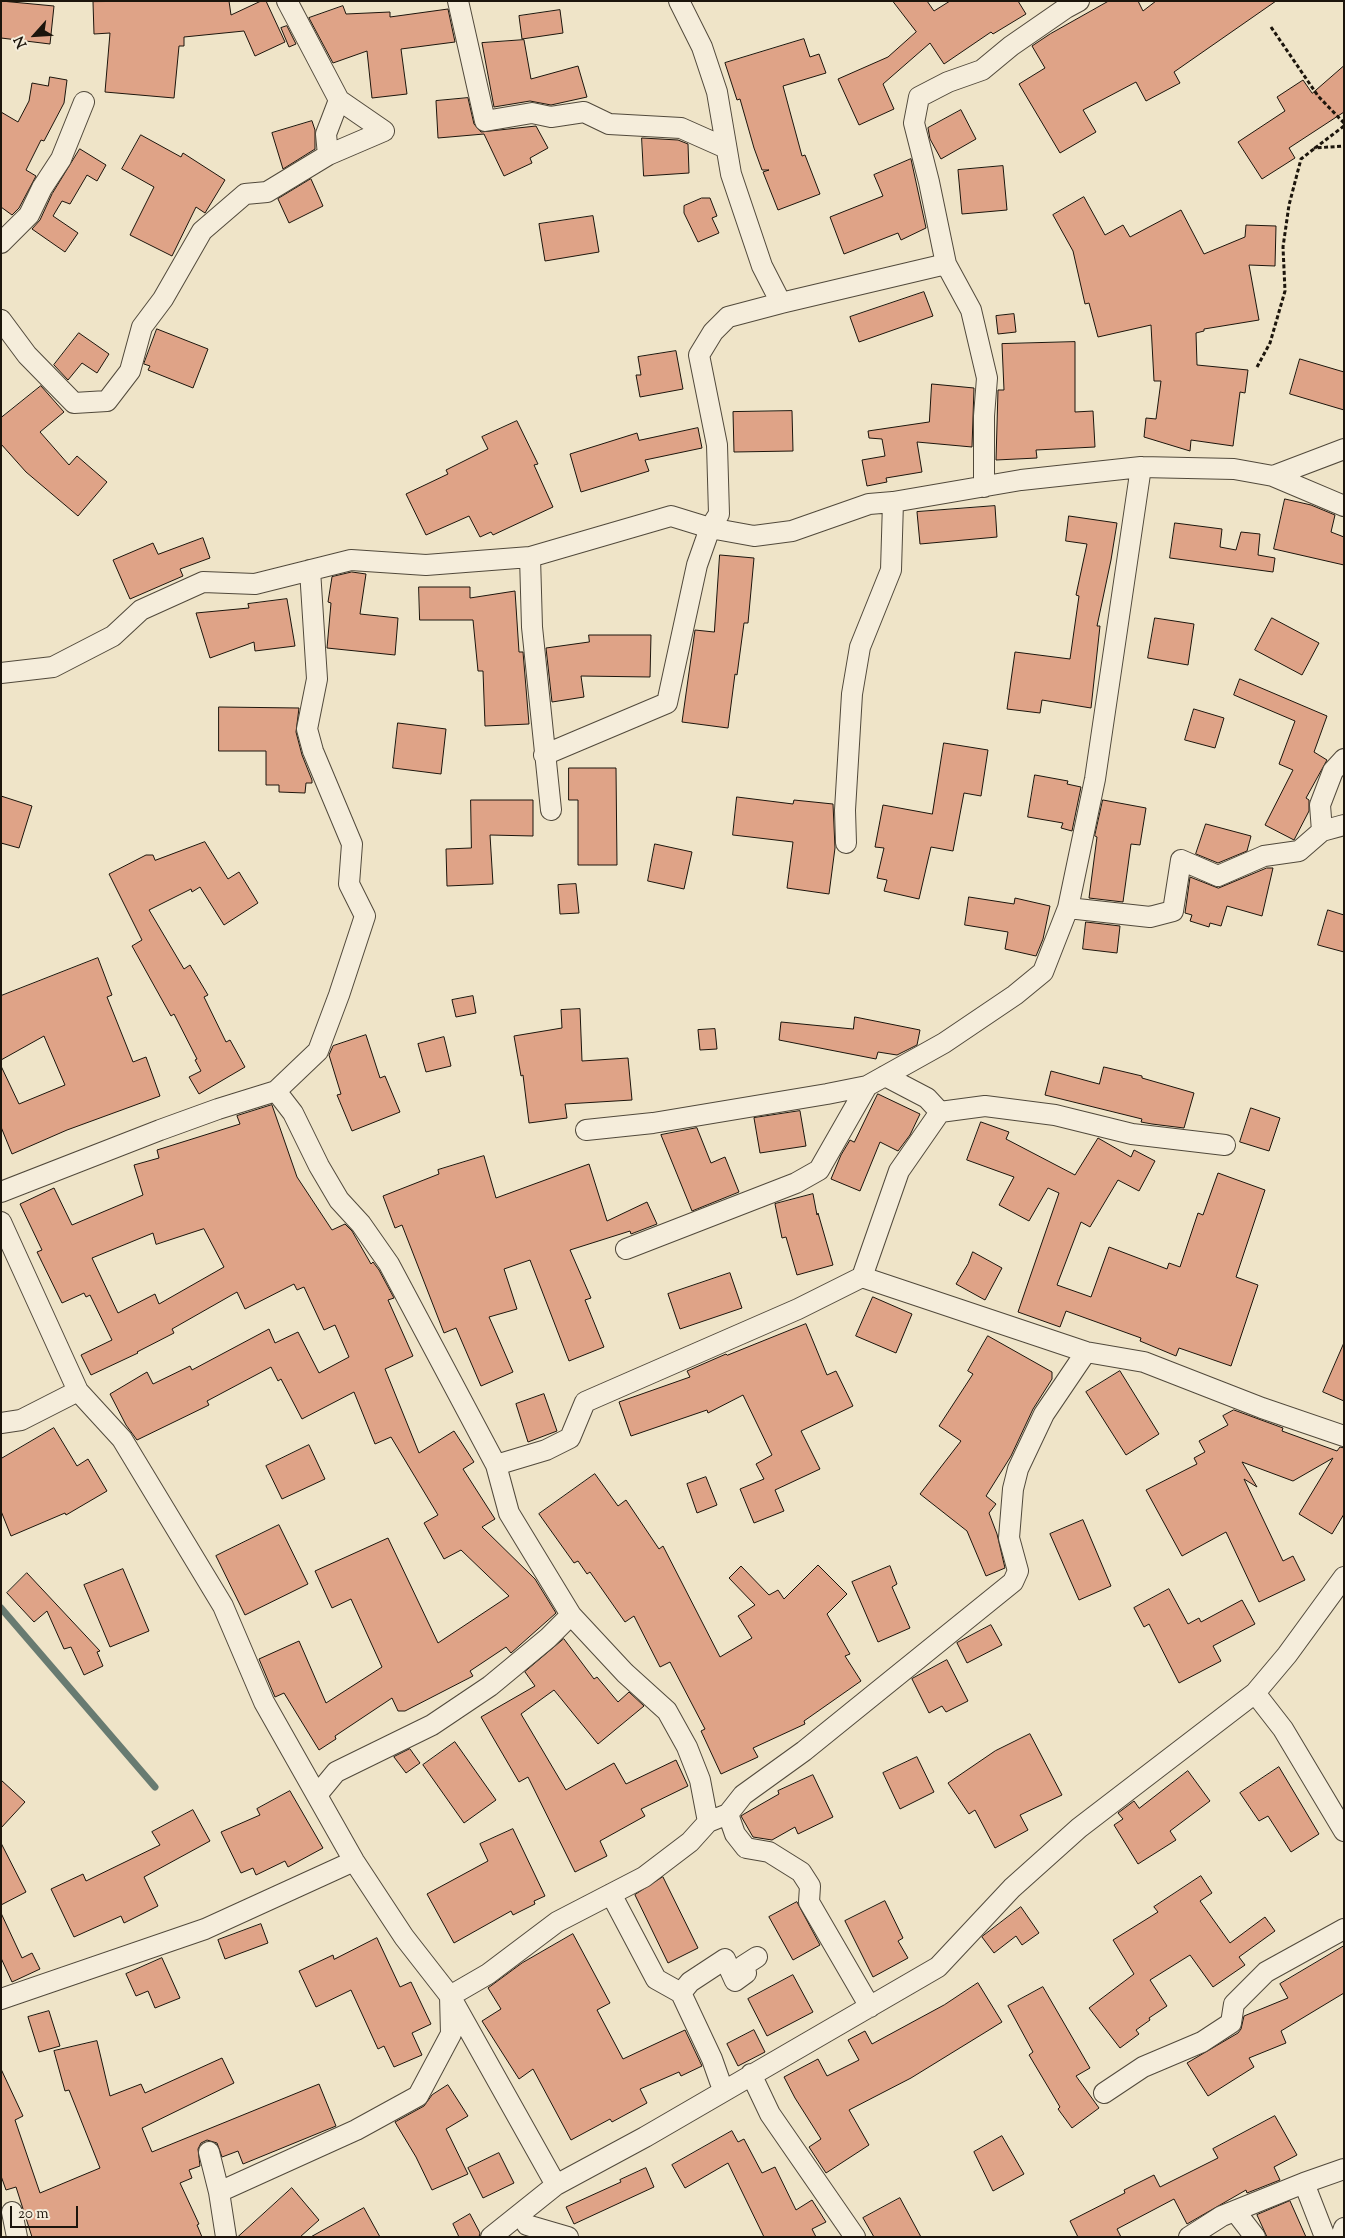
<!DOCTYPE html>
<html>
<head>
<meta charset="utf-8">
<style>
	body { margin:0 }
	#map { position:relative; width:1345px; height:2238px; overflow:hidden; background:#efe4c8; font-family:"Sorts Mill Goudy",serif }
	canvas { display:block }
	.frame { position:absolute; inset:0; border:2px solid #1c150c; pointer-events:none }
	.north { position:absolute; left:10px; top:10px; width:50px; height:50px; -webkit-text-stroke:4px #f5eddb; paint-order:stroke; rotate:244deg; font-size:14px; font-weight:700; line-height:20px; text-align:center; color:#1c150c }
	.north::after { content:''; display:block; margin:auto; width:18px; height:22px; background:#1c150c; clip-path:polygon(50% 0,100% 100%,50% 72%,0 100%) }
	.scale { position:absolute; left:10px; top:2206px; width:68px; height:22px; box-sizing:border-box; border:2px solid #1c150c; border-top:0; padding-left:6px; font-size:15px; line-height:18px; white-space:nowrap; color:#1c150c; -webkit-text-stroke:4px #f5eddb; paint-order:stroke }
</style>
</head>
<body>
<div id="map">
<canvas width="1345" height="2238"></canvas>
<div class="frame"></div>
<div class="north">N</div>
<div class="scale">20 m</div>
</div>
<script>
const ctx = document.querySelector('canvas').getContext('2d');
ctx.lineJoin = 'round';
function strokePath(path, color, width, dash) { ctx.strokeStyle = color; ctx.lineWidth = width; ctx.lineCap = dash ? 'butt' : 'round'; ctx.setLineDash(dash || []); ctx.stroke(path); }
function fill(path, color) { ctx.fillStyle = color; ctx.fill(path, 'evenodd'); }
strokePath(new Path2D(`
	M1,1608L155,1787`), '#687b71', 7);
const building = new Path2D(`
	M1,1L54,6L50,44L1,38Z
	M229,1L231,15L261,1H266L285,42L255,56L244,31L184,37V46H179L174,98L105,92L110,33L94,34L93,2Z
	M893,1H927L934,11L950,1H1018L1026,14L993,34L991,32L944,64L930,43L883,84L894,109L859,125L838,79L888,57L916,32Z
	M1109,1H1138L1143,11L1156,1H1276L1174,72L1180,83L1146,101L1136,82L1083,110L1096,132L1060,153L1019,84L1045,68L1032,46L1050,34Z
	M343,6L346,14L390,12V17L448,9L455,42L401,49L407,94L372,98L367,51L333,63L309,18Z
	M560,10L563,33L522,39L519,16Z
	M287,26L296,44L289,47L281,28Z
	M804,39L810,57L819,54L826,73L783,86L802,156L805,155L820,194L778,210L763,172L769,170H762L754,148L740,99L737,100L725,63Z
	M524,40L531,79L578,66L587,97L551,105L530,101L494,107L482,43Z
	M1344,66V112L1289,148L1295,158L1262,179L1238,142L1285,111L1277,97L1303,80L1312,93Z
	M50,77L67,80L64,103L44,141L41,140L26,170L36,176L19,208L12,215L1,207V112L18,122L29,101L32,83L48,86Z
	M468,98L474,124L481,132L536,126L548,148L530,158L532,163L504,176L484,134L438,138L436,101Z
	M961,110L976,139L941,159L930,139L928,128Z
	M312,121L315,130V149L283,169L272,133Z
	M141,135L181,157L183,153L225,180L205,213L196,207L172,256L130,235L154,187L122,169Z
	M642,138L678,140L688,144L689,173L644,176Z
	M80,149L106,165L97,181L87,175L70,204L62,201L53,216L78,233L65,252L32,229L40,220L52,194Z
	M911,159L926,228L901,240L898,233L844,254L830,217L883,196L874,175Z
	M1003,166L1007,210L962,214L958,170Z
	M311,179L323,206L289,223L278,199Z
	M1084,197L1105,235L1123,225L1130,237L1181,210L1204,254L1245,237L1246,225L1276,226L1275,266L1249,265L1259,320L1204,329V331L1196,333L1197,365L1248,370L1245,393L1240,392L1233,446L1191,440L1190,451L1144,437L1146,418L1156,419L1161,381H1154L1151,325L1098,337L1089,303L1085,304L1073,251L1053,215Z
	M702,198H710L717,216L712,218L719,233L698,242L684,213V206Z
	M593,216L599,252L545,261L539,224Z
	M924,292L933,316L859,342L850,317Z
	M1014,314L1016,332L998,334L996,316Z
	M157,329L208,349L193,388L148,370L150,366L144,364Z
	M79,333L109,354L97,373L82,363L68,380L54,365Z
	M1075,342V412L1093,411L1095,447L1036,450L1037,458L996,460L998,390H1004L1002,344Z
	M676,351L683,389L640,397L636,375H641L638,357Z
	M1300,359L1344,372V410L1290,394Z
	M932,384L974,388L972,447L917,442L922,472L886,478L887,482L867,486L862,460L885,456L882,439L869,438L868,431L929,422Z
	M41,386L64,412L40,432L69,465L77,456L107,482L78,516L26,472L1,444V418Z
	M792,411L793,451L734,452L733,412Z
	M517,421L538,464L534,465L553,507L493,535L491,532L480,537L469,516L426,535L406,494L448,474L446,470L488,449L482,437Z
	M698,428L702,448L645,460L649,471L581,492L570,454L637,433L639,440Z
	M1285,499L1311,505L1335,515L1331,532L1344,537V565L1274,549Z
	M995,506L997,537L920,544L917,512Z
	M1069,516L1117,523L1111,560L1097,626H1100L1091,708L1042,700L1040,713L1007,709L1015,652L1070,659L1079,596L1076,595L1087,544L1066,541Z
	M1175,523L1222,529L1220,547L1236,550L1241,532L1260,534L1258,555L1275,558L1273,572L1170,558Z
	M203,538L210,558L180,569L183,576L130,599L113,560L153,543L158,554Z
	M720,555L754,558L748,623H744L737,675L735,674L728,728L682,722L695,630L714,632Z
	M352,572L366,574L360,614L398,618L395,655L327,648L331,603L328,602L332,577Z
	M419,587H470V598L515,591L519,652H523L529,724L485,726L483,671H478L473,620H420Z
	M287,599L295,646L255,651L254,642L210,658L196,613L249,608L248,604Z
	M1155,618L1194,624L1188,665L1148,658Z
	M1272,618L1319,643L1302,675L1255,650Z
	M589,635H651L650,677L581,676L584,697L552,702L546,648L589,642Z
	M1240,679L1327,716L1314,752L1327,760L1306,798L1309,800V811L1294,840L1265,825L1293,770L1279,764L1295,721L1234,695Z
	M219,707L299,708L296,732L302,755L312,780V783H306L305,793L279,792V785H266V751H219Z
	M1194,709L1224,718L1215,748L1185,740Z
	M398,723L446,729L441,774L393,768Z
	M944,743L988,750L981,796L964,793L953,851L931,847L919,899L884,891L887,880L877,878L884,848L875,847L883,805L932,814Z
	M569,768H616L617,865H578V800H569Z
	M1035,775L1068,781L1067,784L1081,787L1072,831L1061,828L1063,823L1028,817Z
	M1,796L32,806L19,848L1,843Z
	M737,797L793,804L794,800L833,804L835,848L829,894L787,888L793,842L733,835Z
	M471,800H533V836L490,835L493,884L447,886L446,849L471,848Z
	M1103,800L1146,808L1140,845L1131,844L1123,902L1089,898L1097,837L1095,836Z
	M1206,824L1251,836L1247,851L1218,863L1196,854Z
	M205,842L228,879L239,872L258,903L224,925L200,887L192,892L191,889L149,910L184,969L190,965L208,995L204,997L226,1042L230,1040L245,1067L199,1094L189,1077L201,1071L195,1060L197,1059L174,1014L171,1016L132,946L142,940L109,874L146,855H153L155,860Z
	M655,844L692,852L684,889L648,881Z
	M1267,868H1273L1262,916L1227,906L1221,926L1210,923L1209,927L1190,921L1192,915L1185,913L1190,877L1218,888Z
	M576,884L579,913L560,914L558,885Z
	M969,897L1014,904L1015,898L1050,906L1043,939L1036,956L1005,949L1008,932L965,925Z
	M1328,910L1344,915V952L1318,945Z
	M1086,922L1120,926L1117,953L1083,949Z
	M98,958L112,995L107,997L133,1062L146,1057L160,1096L67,1130L12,1154L1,1127V1066L19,1104L65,1085L44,1036L1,1060V996Z
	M473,996L476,1013L456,1017L452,1000Z
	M580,1009L582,1061L628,1058L632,1100L565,1104L567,1118L529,1123L523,1075L521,1076L514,1036L562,1028L561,1010Z
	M855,1017L920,1030L917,1045L897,1055L878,1052L876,1059L779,1040L781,1022L853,1029Z
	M715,1029L717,1049L700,1050L698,1030Z
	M366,1035L380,1078L385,1076L400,1112L352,1131L337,1095L341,1094L329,1055L333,1046Z
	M444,1037L451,1066L426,1072L418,1044Z
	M1104,1067L1142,1076V1078L1194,1093L1184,1128L1152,1124L1141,1122L1142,1119L1045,1095L1051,1071L1099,1084Z
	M878,1094L920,1114L910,1135L898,1151L880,1142L860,1191L831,1179L841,1155L850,1140L854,1142Z
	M272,1105L297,1177L332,1230L345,1224L352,1231L371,1264L373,1262L379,1270L394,1298L388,1300L413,1356L385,1369L419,1453L454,1431L474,1462L463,1469L495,1519L482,1527L535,1579L556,1613L511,1653L506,1647L470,1671L473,1676L405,1711H398L392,1698L335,1736L336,1739L319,1750L284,1693L275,1697L259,1659L299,1641L326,1703L382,1667L351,1599L332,1608L315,1571L388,1538L438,1643L509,1596L461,1550L444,1559L424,1523L438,1515L391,1437L375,1444L354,1392L302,1419L281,1379L278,1381L271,1367L207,1401L209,1405L137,1440L126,1425L110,1394L147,1372L153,1384L190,1366L192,1370L269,1329L275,1343L298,1332L319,1373L349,1357L335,1325L324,1330L304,1287L297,1290L294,1284L245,1309L237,1292L172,1329L174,1333L137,1352L138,1353L91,1375L81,1355L112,1340L90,1295L86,1297L84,1293L62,1303L37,1252L42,1250L20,1204L54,1188L72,1225L143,1195L134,1165L159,1158L157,1150L240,1124L237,1116ZM204,1229L224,1267L159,1304L155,1294L118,1313L92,1258L153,1233L156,1244Z
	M1251,1108L1280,1118L1269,1151L1240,1142Z
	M800,1111L806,1146L760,1153L754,1118Z
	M981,1122L1009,1132L1006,1139L1075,1175L1098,1138L1131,1157L1134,1150L1155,1161L1139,1191L1118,1180L1090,1227L1081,1222L1057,1285L1091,1297L1109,1247L1167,1269L1169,1263L1180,1267L1198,1213L1203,1215L1218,1173L1265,1190L1236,1277L1258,1285L1231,1366L1179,1348L1176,1356L1140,1341L1141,1338L1066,1311L1060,1327L1018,1312L1059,1193L1048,1188L1029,1221L999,1205L1014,1177L967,1160Z
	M697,1128L711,1163L725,1157L739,1192L692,1211L661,1135Z
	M484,1156L496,1198L589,1164L607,1221L647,1202L657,1224L631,1234L630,1231L570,1250L591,1298L585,1300L604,1347L569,1361L530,1260L504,1269L517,1309L489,1317L513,1372L481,1386L456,1328L444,1333L402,1225L395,1228L383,1196L439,1174L438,1170Z
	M813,1194L817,1215L818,1213L833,1265L797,1275L786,1237L782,1238L775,1204Z
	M973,1252L1002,1268L985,1300L956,1284L968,1264Z
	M730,1273L742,1308L680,1329L668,1294Z
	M873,1297L912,1314L896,1353L856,1336Z
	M806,1324L827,1375L836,1371L853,1406L801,1431L820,1469L775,1490L784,1511L754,1523L740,1489L764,1479L756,1464L772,1455L743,1395L708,1413L707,1410L631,1436L619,1402L690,1377L687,1371L726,1354L727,1355Z
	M988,1336L1052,1372V1379L1033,1409L1011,1456L986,1496L996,1504L989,1513L997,1534L1005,1568L986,1576L967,1531L920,1494L961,1441L939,1426L973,1374L968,1371Z
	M1344,1343V1401L1323,1392Z
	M1120,1371L1159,1434L1126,1455L1086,1392Z
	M544,1394L557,1431L528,1442L516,1404Z
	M1234,1410L1283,1428L1282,1431L1337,1451L1340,1447L1344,1448V1514L1332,1534L1299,1514L1333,1458L1293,1481L1242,1462L1257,1487L1244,1479L1283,1561L1293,1556L1305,1580L1259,1602L1226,1532L1182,1556L1146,1490L1197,1464L1194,1458L1205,1452L1199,1441L1228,1425L1223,1416Z
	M54,1428L77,1466L88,1459L107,1491L66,1515L65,1513L11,1536L1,1511V1459Z
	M309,1445L325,1479L282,1499L266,1466Z
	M595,1474L618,1506L626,1500L659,1549L663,1546L720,1657L752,1638L738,1616L755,1605L729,1578L741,1566L769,1595L778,1590L784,1599L818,1565L847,1594L827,1614L850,1654L845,1656L861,1681L804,1721L805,1724L753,1748L758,1757L721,1774L701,1731L705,1729L670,1662L660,1667L634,1616L625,1622L590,1572L587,1574L578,1561L574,1563L539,1514Z
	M706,1477L717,1505L697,1513L687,1484Z
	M1083,1520L1111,1586L1079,1600L1050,1534Z
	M279,1525L308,1584L245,1615L216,1556Z
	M890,1566L897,1584L892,1587L910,1628L878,1642L852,1582Z
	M123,1569L149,1631L110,1647L84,1585Z
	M27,1573L100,1651L97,1652L103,1666L84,1675L71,1647L64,1649L47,1611L34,1622L7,1593Z
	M1169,1589L1188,1624L1199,1618L1201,1622L1242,1600L1255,1624L1213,1646L1221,1661L1179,1683L1149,1624L1144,1627L1134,1608Z
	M991,1625L1002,1645L967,1663L957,1643Z
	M564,1639L594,1679L597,1677L618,1702L629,1692L644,1706L598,1744L554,1690L521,1714L566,1790L614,1763L626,1784L676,1760L688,1786L641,1809L645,1816L600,1841L607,1856L575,1872L528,1777L519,1782L481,1717L535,1686L525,1672Z
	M947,1660L968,1701L946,1712L942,1706L929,1713L912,1679Z
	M1030,1734L1062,1795L1020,1815L1028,1830L995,1848L975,1810L969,1814L948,1783L995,1751Z
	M455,1742L496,1800L464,1823L423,1765Z
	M410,1749L420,1763L406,1773L394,1757Z
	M917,1757L934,1792L900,1809L883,1773Z
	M1279,1767L1319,1834L1291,1852L1268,1816L1259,1821L1240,1793Z
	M1188,1771L1210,1801L1170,1831L1176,1840L1138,1864L1114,1825L1123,1819L1118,1813L1134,1801L1139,1808Z
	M813,1775L833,1817L798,1834L795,1827L772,1840L753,1837L741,1816L744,1814L779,1794L778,1791Z
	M1,1780L25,1802L1,1828Z
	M290,1791L323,1848L288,1867L285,1861L256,1875L253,1868L241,1873L221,1832L260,1815L257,1809Z
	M193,1810L210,1841L144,1877L158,1906L124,1923L121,1916L74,1937L51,1889L83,1874L86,1881L160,1845L152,1832Z
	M513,1829L545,1896L534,1901L535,1904L513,1915L511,1911L454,1943L427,1894L488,1861L480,1844Z
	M1,1843L26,1892L1,1905Z
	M1201,1876L1212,1893L1200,1901L1230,1943L1265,1917L1275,1931L1239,1957L1245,1965L1213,1987L1190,1955L1150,1980L1167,2006L1149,2018L1150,2020L1136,2030L1139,2034L1120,2048L1089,2008L1134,1974L1113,1940L1158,1912L1154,1907Z
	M663,1877L698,1948L668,1963L635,1895Z
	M885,1901L903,1938L898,1941L908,1958L873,1977L845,1921Z
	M797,1902L820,1945L793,1960L769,1917Z
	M1021,1907L1039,1933L1022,1945L1016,1936L994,1953L982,1937Z
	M1,1913L22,1958L32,1953L40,1969L12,1982L1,1958Z
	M261,1924L268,1943L225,1959L218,1940Z
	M573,1934L610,2003L597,2010L623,2059L685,2030L702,2066L681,2076L679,2072L640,2089L647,2103L612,2122L610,2119L571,2140L533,2069L519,2079L482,2021L501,2009L488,1988L522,1963Z
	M377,1938L400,1987L411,1982L431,2024L412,2033L422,2055L394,2067L384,2046L378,2049L351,1990L316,2007L299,1971L333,1955L334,1959Z
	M1344,1946V1993L1281,2031L1286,2043L1249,2058L1254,2067L1208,2096L1187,2063L1238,2033L1241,2029L1244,2016L1288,1998L1280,1984Z
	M162,1958L180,1998L155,2008L148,1991L136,1996L126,1974Z
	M793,1975L813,2012L767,2036L748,1999Z
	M978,1983L1002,2022L911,2078L849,2110L869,2145L826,2173L809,2147L821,2139L795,2098L784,2077L818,2059L827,2076L859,2060L848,2040L865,2031L872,2044L944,2005Z
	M1043,1987L1090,2068L1076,2076L1099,2108L1072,2128L1058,2109L1060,2107L1029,2055L1033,2052L1008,2006Z
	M49,2011L60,2046L39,2052L28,2017Z
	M754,2030L765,2052L738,2066L727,2044Z
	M97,2041L110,2096L141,2084L145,2093L222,2058L234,2083L142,2128L152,2152L319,2084L336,2126L243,2164L238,2151L222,2157L217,2143L207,2140L201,2143L198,2149L200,2166L189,2170L192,2178L180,2183L199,2224L197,2225L202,2237H32L16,2187L6,2190L1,2176V2069L23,2116L15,2120L40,2193L100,2168L69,2090L65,2091L54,2051Z
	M448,2085L468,2116L446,2129L468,2174L432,2190L416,2157L395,2122L424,2106L432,2095Z
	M1275,2116L1297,2155L1274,2167L1280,2180L1247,2193L1246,2190L1187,2224L1174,2199L1117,2229L1121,2237H1078L1070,2221L1125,2193L1124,2190L1154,2175L1160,2187L1218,2158L1213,2149Z
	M732,2131L738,2142L744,2139L762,2173L775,2167L796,2210L812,2200L826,2222L812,2229L816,2237H764L728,2163L685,2188L672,2165Z
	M1002,2136L1024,2174L993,2191L974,2152Z
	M499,2153L514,2183L483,2198L468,2168Z
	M646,2168L654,2187L574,2224L566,2207L621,2182L620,2180Z
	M292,2188L319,2220L300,2237H238Z
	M900,2198L921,2237H874L863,2218Z
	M1290,2201L1306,2237H1267L1257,2215Z
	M364,2208L380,2237H311Z
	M470,2214L480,2233L479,2237H459L453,2224Z`);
fill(building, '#dfa387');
strokePath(building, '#1c150c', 1);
const street = new Path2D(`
	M458,1L485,121L532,113L551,117L584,112L609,124L681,128L726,148
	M679,1L702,47L717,92L731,174L762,266L781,303L728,317L713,332L699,355L717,445L719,514L710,528L754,536L792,531L869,504L893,502L1021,480L1141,467L1234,469L1273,476L1344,506
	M328,155L326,134L339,100
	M1,243L29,215L42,188L61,159L84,102
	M781,303L946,264
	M1,320L27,355L74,403L107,401L130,371L142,327L163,299L202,231L245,194L267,192L328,155L384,131L339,100L287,1
	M1273,476L1344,449
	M984,487V416L987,378L971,310L946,264L929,182L914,123L919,97L948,82L982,70L1011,46L1066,8L1079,1
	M530,557L532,627L551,810
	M1,673L53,667L113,636L141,610L203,582L255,584L351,560L426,565L530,557L671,516L710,528L697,565L667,703L544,755
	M1322,831L1320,805L1333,771L1344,759
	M846,843L845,810L852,694L860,647L891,570L893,502
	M1068,908L1150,917L1173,911L1181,860L1218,876L1264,856L1299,851L1322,831L1344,825
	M276,1091L293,1113L319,1166L339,1200L361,1224L389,1264L496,1465L509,1513L571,1615L625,1673L667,1711L687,1747L700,1780L708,1822
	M940,1112L985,1106L1055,1115L1132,1134L1225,1145
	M586,1130L653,1123L827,1094L867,1086L944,1043L1015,995L1043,972L1068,908L1095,779L1141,467
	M1,1192L160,1130L218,1109L276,1091L318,1051L339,995L365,916L349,884L352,844L313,751L307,729L317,679L310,570
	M1,1222L78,1391L122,1439L223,1606L264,1702L354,1861L404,1937L450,1996L556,2185
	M626,1249L796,1183L819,1170L867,1086
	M862,1277L1086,1352L1144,1362L1262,1408L1344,1436
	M1,1423L21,1420L78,1391
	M496,1465L546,1450L570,1438L585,1402L798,1309L862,1277L899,1171L940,1112L927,1098L885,1076
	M1255,1693L1283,1729L1344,1831
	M317,1795L336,1772L432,1725L490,1686L548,1638L571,1615
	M728,1814L735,1834L746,1848L769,1852L801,1872L810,1886L809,1902L870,2007
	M611,1894L656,1979L681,1993L712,2059L723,2090
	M681,1993L690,1982L725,1959L735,1981L746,1973L743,1966L757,1957
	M1,1999L205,1929L354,1861
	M751,2074L770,2114L855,2237
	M1104,2093L1143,2067L1202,2042L1231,2023L1234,2004L1266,1972L1344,1929
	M209,2152L219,2192L226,2237
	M1304,2183L1325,2237
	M219,2192L356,2130L418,2096L451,2034L450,1996L488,1974L557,1922L644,1877L690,1842L708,1822L728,1814L743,1795L804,1751L1013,1582L1018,1571L1009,1538L1013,1489L1018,1469L1044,1414L1086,1352
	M1235,2211L1255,2237
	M12,2212L17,2237
	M527,2225L568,2237
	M491,2237L556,2185L645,2137L938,1967L1012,1888L1079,1828L1255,1693L1287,1655L1344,1577
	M1189,2237L1222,2216L1304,2183L1344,2169
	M1341,2237L1344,2228`);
strokePath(street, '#51493b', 22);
strokePath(new Path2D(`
	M1271,27L1318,96L1344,123
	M1344,126L1315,148L1344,146
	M1257,367L1270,343L1285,291L1283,247L1289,205L1301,159L1315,148`), '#1c150c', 3, [4, 2.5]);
strokePath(street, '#f5eddb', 20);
</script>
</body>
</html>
